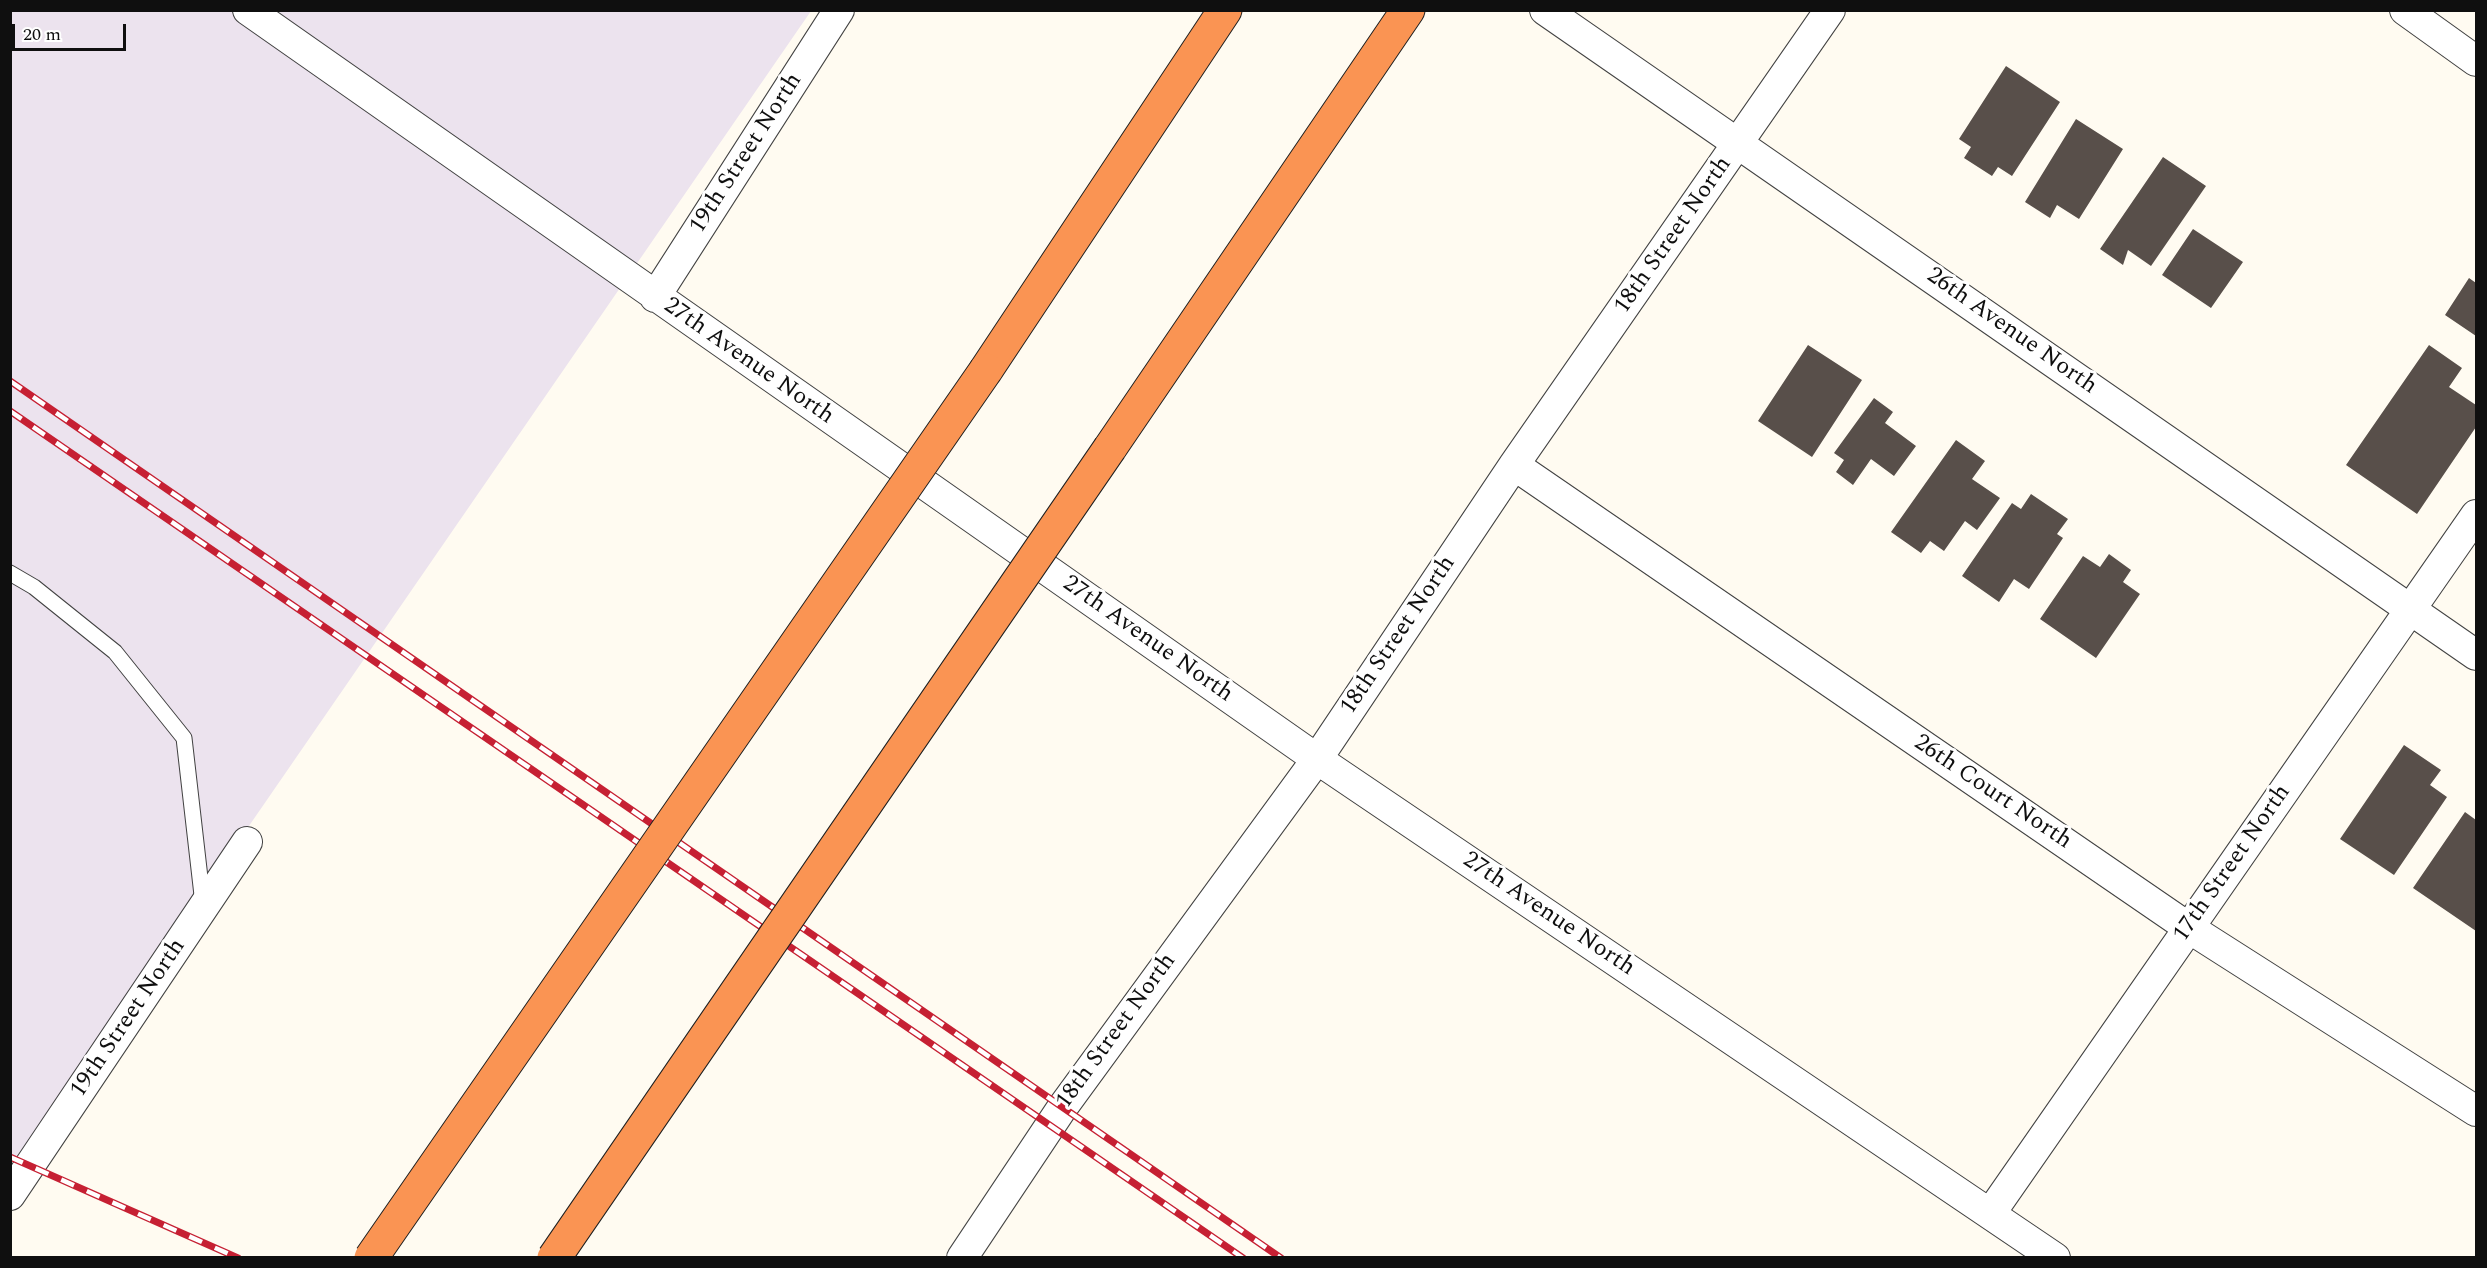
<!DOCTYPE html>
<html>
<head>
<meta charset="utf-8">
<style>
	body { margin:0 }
	#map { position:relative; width:2487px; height:1268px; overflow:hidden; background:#fffbf1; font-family:Spectral,serif }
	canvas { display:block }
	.frame { position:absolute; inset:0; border:12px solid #0f0f0f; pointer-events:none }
	.scale { position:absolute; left:12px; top:24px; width:114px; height:27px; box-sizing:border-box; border:3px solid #0f0f0f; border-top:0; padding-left:8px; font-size:18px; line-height:21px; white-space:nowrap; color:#0f0f0f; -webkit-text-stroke:4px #fff; paint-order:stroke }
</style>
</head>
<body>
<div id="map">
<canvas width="2487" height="1268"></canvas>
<div class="frame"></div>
<div class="scale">20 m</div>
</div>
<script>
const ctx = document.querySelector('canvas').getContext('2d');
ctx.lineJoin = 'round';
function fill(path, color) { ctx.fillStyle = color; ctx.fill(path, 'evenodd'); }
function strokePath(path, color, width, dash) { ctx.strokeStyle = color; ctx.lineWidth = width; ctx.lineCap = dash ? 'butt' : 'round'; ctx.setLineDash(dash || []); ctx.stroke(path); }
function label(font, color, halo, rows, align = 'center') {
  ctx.font = font + ' Spectral,serif'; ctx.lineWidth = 6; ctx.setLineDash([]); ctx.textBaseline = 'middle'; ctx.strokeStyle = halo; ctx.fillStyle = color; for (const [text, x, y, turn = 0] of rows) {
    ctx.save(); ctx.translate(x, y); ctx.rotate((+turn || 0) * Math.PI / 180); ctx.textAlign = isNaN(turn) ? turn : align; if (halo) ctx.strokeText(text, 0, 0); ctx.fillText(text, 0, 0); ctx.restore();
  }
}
fill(new Path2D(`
	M11,11H811L11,1171Z`), '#ece3ee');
fill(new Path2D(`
	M2006,66L2060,102L2012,176L1998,167L1992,176L1964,158L1971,147L1959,139Z
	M2076,119L2123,149L2079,219L2057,205L2050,218L2025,202Z
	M2163,157L2206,186L2151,266L2128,250L2123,265L2100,249Z
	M2193,229L2243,262L2211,308L2162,275Z
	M2469,278L2476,283V336L2445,315Z
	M1808,345L1862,380L1812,457L1758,421Z
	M2429,345L2462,368L2449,387L2476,405V427L2417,514L2346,465Z
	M1874,398L1893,412L1885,423L1916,446L1894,476L1871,459L1853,485L1836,472L1844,460L1834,453Z
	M1956,440L1985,461L1972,479L2000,498L1977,530L1965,521L1944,551L1930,541L1921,553L1891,532Z
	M2031,494L2068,519L2057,534L2063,538L2029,589L2014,579L1999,602L1962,576L2012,503L2021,509Z
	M2109,554L2131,570L2123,582L2140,594L2096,658L2040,619L2083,556L2100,567Z
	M2404,745L2441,770L2430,785L2447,797L2394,875L2340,839Z
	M2465,812L2476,820V931L2413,888Z`), '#584f4a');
const service = new Path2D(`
	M10,573L34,587L115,652L184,738L203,904`);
const minor = new Path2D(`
	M248,10L1317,759L2055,1258
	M1545,10L2476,655
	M2405,10L2476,61
	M655,297L839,10
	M1514,465L2189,928L2476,1111
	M10,1195L247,842
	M1990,1214L2476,515
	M962,1258L1062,1108L1317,759L1514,465L1830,10`);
const motorway = new Path2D(`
	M986,370L1225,10
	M1110,448L1408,10`);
strokePath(service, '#424242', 17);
strokePath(minor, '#424242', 32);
strokePath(motorway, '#202020', 35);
strokePath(service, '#fff', 15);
strokePath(minor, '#fff', 30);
strokePath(motorway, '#fa9453', 33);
const rail = new Path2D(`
	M10,381L1281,1258
	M10,411L1243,1258
	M10,1157L238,1258`);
strokePath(rail, '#c62033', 7);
strokePath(rail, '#fff', 4.5, [14]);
const motorwayBridge = new Path2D(`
	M371,1258L986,370
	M554,1258L1110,448`);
strokePath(motorwayBridge, '#202020', 35, []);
strokePath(motorwayBridge, '#fa9453', 33);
label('24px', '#0f0f0f', '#fff', [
	["19th Street North",747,154,-57],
	["18th Street North",1674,236,-55],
	["26th Avenue North",2011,332,35],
	["27th Avenue North",748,362,35],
	["18th Street North",1399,636,-56],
	["27th Avenue North",1147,640,35],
	["26th Court North",1992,793,34],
	["17th Street North",2233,864,-55],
	["27th Avenue North",1548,915,34],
	["19th Street North",129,1019,-56],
	["18th Street North",1117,1032,-54]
]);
</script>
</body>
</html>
